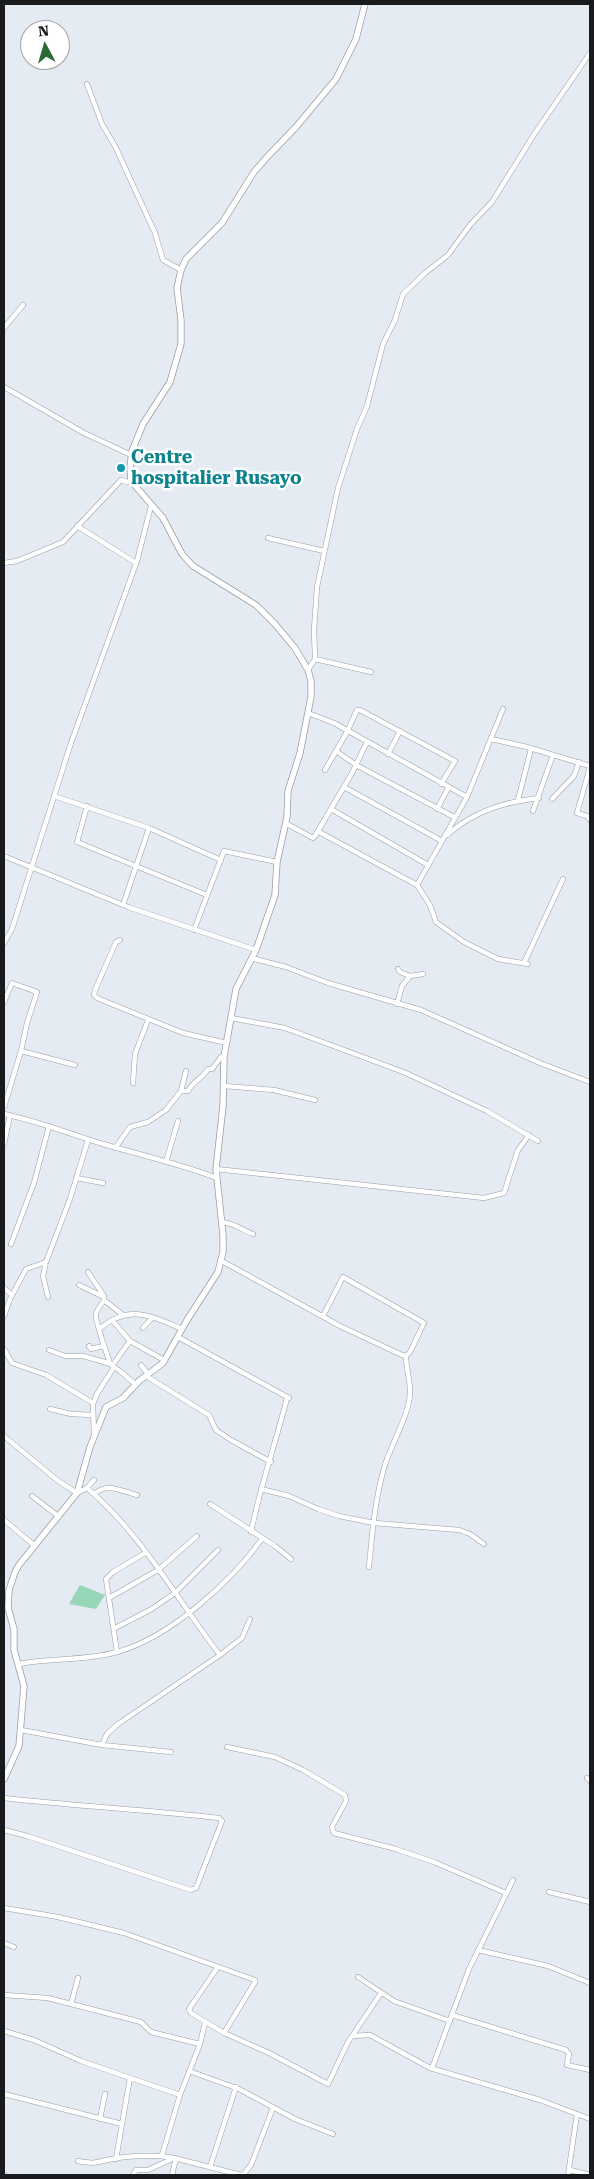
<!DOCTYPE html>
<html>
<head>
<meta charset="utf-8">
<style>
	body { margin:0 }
	#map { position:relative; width:594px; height:2179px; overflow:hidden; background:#e5ebf3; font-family:"Roboto Serif",serif }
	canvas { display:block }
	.frame { position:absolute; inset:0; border:5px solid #181a1d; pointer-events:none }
	.north { position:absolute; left:20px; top:20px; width:50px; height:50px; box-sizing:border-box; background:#fff; border:1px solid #a3a3a5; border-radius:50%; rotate:354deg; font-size:14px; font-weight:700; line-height:20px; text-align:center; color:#181a1d }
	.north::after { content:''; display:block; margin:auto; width:18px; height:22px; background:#2a6a33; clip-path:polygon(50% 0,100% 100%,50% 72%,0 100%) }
</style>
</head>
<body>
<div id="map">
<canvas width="594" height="2179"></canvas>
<div class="frame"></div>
<div class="north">N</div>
</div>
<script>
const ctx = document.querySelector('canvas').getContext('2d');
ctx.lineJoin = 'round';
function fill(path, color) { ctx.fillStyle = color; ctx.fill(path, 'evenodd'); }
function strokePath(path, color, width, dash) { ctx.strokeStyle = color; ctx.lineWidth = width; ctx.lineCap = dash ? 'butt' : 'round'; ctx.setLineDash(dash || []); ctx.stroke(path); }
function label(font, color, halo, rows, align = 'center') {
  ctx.font = font + ' "Roboto Serif",serif'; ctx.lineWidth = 5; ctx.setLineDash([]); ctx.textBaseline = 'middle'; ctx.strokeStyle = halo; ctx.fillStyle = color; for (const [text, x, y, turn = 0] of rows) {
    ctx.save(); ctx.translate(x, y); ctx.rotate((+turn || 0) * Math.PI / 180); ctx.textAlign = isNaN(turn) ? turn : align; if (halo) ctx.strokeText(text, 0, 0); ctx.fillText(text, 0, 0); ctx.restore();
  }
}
fill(new Path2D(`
	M80,1585L105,1595L96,1609L69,1604Z`), '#97d6b7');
const minor = new Path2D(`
	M87,84L102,124L115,146L155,233L163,260L181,270
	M4,328L23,305
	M4,387L84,433L131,455
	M77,526L136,563
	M268,538L324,551
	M4,563L17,561L63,542L121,480L127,482L131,481
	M315,659L371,672
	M308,670L315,659L314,630L317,587L338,488L357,429L367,406L383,344L395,320L403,294L425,273L448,255L470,225L492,202L535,133L590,53
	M308,713L334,723L467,797
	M491,739L527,747L590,766
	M336,751L356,765L454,817
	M388,754L400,731
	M590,767L577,813L587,816L590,820
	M325,770L347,732L357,710H360L455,761L441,784
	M344,787L442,841
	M54,796L149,828L221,860
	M552,799L574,776L579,762
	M518,800L531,749
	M87,806L77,842L207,895
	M331,809L428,865
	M437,809L448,788
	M533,811L553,755
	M285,823L313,838L315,836L352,773L367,742
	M319,832L417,885L467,797L503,709
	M447,835C474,811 504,802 539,798
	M4,856L128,907L256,950
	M417,885L430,905L436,922L464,942L498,959L528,964
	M123,905L149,828
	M194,930L224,851L277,862
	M120,940L116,942L95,990L94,995L97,998L183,1033L227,1043
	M4,943L12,929L71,743L137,561L151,506
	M251,958L286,967L328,983L421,1010L540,1063L590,1082
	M524,963L563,879
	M398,969L400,972L410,976
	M4,1002L12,983L37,992L27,1023L21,1051
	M397,1004L402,986L410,976L423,974
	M231,1018L285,1028L406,1073L487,1111L538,1141
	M133,1083L135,1054L148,1020
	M224,1086L274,1090L315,1100
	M181,1091L186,1071
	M4,1107L21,1051L75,1065
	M4,1114C38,1121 70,1134 103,1144C141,1155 180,1164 217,1178
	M4,1144L10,1115
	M115,1148L130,1127L148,1122L166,1110L181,1091H188C193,1081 203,1078 208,1069H212L221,1057H224
	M166,1162L178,1121
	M216,1169L484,1198L504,1193L518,1150L529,1135
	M76,1178L103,1183
	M222,1222C234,1223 242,1230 253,1234
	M11,1244L34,1183L49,1126
	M220,1260L340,1326L402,1355L406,1356L410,1352L424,1323L343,1277L323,1316
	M88,1272L104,1296
	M79,1285L104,1297V1300L123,1315
	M4,1288L12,1295
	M48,1297L43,1276L46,1262L70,1199L88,1140
	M104,1300C102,1304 97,1309 96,1314C94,1319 108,1356 110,1364
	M4,1316L10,1299L26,1269L46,1262
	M112,1320L130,1341L164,1360
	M143,1328L152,1318
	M99,1329C130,1304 149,1315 182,1329
	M178,1337L289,1398
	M89,1346L91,1349L104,1346
	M4,1349L12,1363L46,1375L93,1403L94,1436
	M49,1350L65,1356H83L108,1363L120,1371L136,1385
	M141,1365L148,1374
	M112,1366L130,1341
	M146,1376L209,1415L216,1430L231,1440L271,1462
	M93,1404L97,1394L114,1367
	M50,1409L71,1414L93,1415
	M4,1436L57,1480L77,1493L87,1488L94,1480
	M87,1488C140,1532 178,1601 220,1655
	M261,1489L289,1496L318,1509L339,1516L374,1523L459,1530L470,1534L484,1544
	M94,1494C108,1482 120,1491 137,1495
	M32,1496L58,1516
	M210,1504L275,1546L291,1559
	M4,1520L35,1546
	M251,1532C260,1487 276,1442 287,1398
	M369,1567C372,1534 375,1500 384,1468C390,1446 411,1412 410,1391C410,1379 406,1368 406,1356
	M109,1598L158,1570L197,1536
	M115,1628L150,1610L175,1593L218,1550
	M117,1652L106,1579L113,1572L145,1553
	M18,1664C51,1658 85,1661 117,1652C169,1638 231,1582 262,1539
	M21,1730L102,1745L107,1734L118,1724L220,1655L242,1638L250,1619
	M102,1745L171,1752
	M227,1747L275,1757L303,1770L345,1795L346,1801L332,1827L334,1833L396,1849L434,1862L506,1893
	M587,1778L590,1781
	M4,1798C75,1806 147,1810 219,1818L222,1821L196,1888L191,1890L27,1836L4,1830
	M549,1892L590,1902
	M4,1908L58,1917L124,1933L255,1980V1982L224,2033
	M4,1943L14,1947
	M478,1950L548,1966L590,1983
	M218,1967L189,2009L191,2013L224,2033L267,2052L328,2084L348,2042L381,1993
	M358,1977L394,2001L450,2021
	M4,1995L48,1998L141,2022L151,2032L200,2044
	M71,2004L78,1978
	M452,2015L566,2050L569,2054L567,2065L590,2070
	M4,2031L34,2040L81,2061L180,2095
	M353,2036L370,2035L430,2068L540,2100L590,2119
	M432,2068L469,1969L513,1880
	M189,2071L239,2089L295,2119L333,2134
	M4,2094L122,2124
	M100,2119L105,2094
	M162,2155L180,2095L200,2044L205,2022
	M116,2159L130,2078
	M78,2161C98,2165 98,2161 117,2158C134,2156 155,2154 173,2158
	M210,2167L236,2087
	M570,2170L590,2175
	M4,2175H5
	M133,2175L136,2170H148L174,2158L241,2175
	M172,2175L176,2158
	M243,2175L251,2165L273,2108
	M568,2175L577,2114`);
const tertiary = new Path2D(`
	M4,1779L19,1746L24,1686L14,1650V1629L8,1608L9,1590L15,1572L19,1565L77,1493L90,1447L106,1407L123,1398L139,1381L163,1363L187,1320L218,1272L223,1252V1235L216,1169L223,1106L224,1057L236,989L256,950L275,895L277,862L287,817L288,791L300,753L311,697V681L308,670L295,648L275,624L256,605L193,566L182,554L163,518L131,481L130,468L132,451L143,424L170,382L181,344V320L177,288L181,270L186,259L222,223L254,172L268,156L296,127L336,79L356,39L365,4`);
strokePath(minor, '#989da5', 5.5);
strokePath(tertiary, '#989da5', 7);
strokePath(minor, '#fff', 4.5);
strokePath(tertiary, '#fff', 5.5);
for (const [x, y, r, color] of [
	[121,468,5,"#0f9aa8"]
]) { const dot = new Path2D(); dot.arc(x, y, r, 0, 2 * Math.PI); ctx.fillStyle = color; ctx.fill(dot); strokePath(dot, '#fff', 2); }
label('bold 18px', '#0d838f', '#fff', [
	["Centre",131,458],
	["hospitalier Rusayo",131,479]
], 'left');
</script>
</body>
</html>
